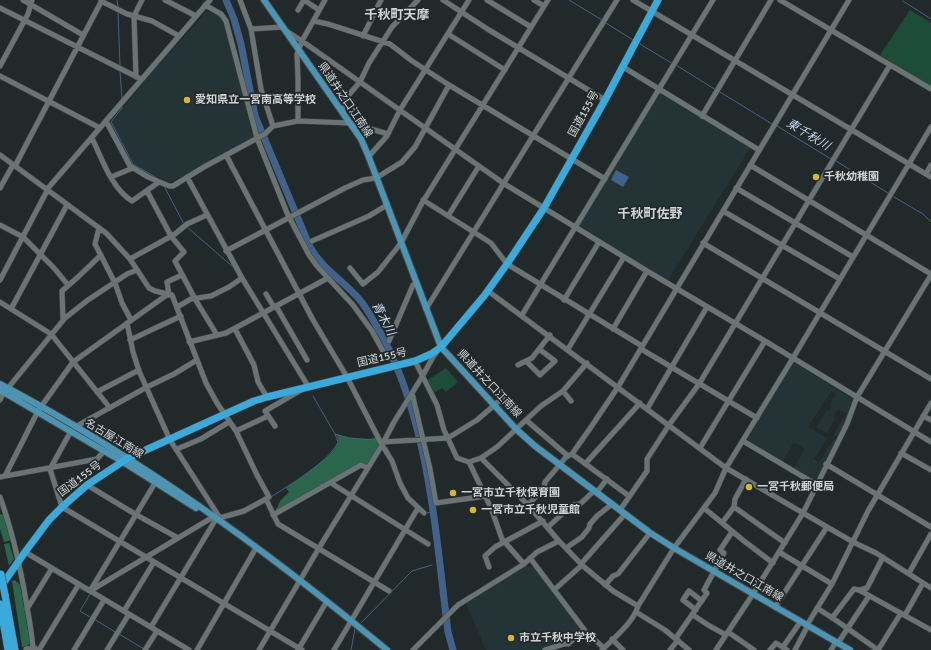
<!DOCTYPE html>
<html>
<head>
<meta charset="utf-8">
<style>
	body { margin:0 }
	canvas { display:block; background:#22292a }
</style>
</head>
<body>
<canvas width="931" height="650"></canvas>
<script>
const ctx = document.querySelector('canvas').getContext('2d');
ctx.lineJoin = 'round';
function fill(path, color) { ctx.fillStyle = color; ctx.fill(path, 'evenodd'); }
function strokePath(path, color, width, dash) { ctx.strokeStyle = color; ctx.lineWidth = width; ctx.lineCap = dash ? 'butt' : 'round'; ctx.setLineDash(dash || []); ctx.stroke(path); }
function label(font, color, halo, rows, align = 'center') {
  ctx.font = font + ' Signika,"Noto Sans JP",sans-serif'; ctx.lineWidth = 3.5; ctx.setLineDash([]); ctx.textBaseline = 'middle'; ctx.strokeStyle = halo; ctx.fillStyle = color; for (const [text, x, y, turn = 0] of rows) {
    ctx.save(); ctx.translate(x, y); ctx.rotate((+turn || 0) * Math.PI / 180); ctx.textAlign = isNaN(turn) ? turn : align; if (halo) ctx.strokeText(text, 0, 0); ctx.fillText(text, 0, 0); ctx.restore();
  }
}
fill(new Path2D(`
	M207,11L212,13L214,11L226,22L253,138L174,181L170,182L148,173L133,164L111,123L153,71Z
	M657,94H663L750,148L668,280H665L577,226Z
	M793,362L853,399L846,422L838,438L815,480L812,481L749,443L748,439ZM831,391L836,394L830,405L832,407L829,412L827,410L816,427L827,433L835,419L833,417L838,409L846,414L833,435L837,437L835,440L834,439L819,463L814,459L827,438L808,427ZM794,442L805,449L794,468L783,461Z
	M534,566L584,633L541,650H486L466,603L525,567Z`), '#243436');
fill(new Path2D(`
	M910,10L931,23V87L880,55Z
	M446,368L458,382L446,392L442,388L432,394L426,381Z`), '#1d4c38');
fill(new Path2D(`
	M336,434C351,439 363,440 377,438L383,442L368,468L361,465L273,515L281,500L289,492L286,488C297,480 334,456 338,443C339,440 338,438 336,434Z
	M0,514L4,515L11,537L9,541L4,542L0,529Z
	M9,543L14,559L9,566L4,544Z
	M15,580L20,585L30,643L27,646L22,647L12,581Z`), '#2a654c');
fill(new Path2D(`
	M616,170L629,177L623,187L611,180Z`), '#43628a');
strokePath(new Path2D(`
	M117,0L118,7
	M569,0L602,20
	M903,1L931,19
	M118,13L120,65
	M606,23L633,40
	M640,44L673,64
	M676,65L716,90
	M120,71L122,99
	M720,92L772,124
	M122,106V108L111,122L133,164L157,178
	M777,126L831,159
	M836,161L888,193
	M164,186L184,224
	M894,197L923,214L931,222
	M187,227L233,267
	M313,396L335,434L349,438L376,440
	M387,447L390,453
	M271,497C289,485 329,462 338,442L335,434
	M426,513L433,512
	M53,572L75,585
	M79,588L90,594L80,611L90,617
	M94,619L115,632
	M361,623L412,571L432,565
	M119,634L144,649
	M351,650L355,629`), '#43628a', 1);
strokePath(new Path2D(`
	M226,0L234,19L241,44L255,116L310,247C322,269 344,281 359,299C366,307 371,316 376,325C429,415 435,530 448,632L453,650`), '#43628a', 7);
const minor = new Path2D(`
	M23,0L83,35
	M165,0L196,16
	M240,0L251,29L261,89L273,126
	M304,0L319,10
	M443,0L489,30L605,100
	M487,0L531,27
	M534,0L544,6
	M633,0L931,177
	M780,0L931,89
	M101,1L127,14L152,21L179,36
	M205,5L221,14L226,21L257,138L287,213L309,255L317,266L353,305L372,331L384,353
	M0,8L141,79
	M298,10L304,0
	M314,21L328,24L390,44L412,61L449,85L605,179
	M251,29L283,27
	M288,32L302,41L503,183L647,271L765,341L931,442
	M448,34L505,70
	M363,36L381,0
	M0,66L28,14L32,0
	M623,67L759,150
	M0,76L100,128
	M136,77L134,16L142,0
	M343,113L346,98L360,82L369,63L392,27L418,0
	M702,116L771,0
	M106,121L130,166L148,177L169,186H173L204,167L265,134L273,126L298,121L350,123L388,134
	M298,121V79L297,54L302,41L325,0
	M92,138C102,159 112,189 132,201L159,182
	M0,155L106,233L130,259L149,288L155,291L172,295L206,383L217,403L236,431L257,475L269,497L266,499L278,524L389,591
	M226,155L313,320L347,377L382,445L392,461L400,483L408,498L424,513
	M368,155H370L387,136L400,110L469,0
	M750,165L931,274
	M15,166L102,0
	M926,174L931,165
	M111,177L133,168
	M187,177L242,278L308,386L265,411L275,426
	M0,188L13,165
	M736,188L853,257
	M147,191L171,236L184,252L175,261L195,299L217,335
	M423,200L491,243L507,264L642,346
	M723,211L840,279
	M448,216L479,166
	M0,225L23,237L54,268L68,285
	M99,228L95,244L115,283L122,303L131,320
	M312,241L369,216L387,205
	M703,243L931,379
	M226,251L345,188L363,180L376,178L402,162L415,147L449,85
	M130,259L175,234L187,224L207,215
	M350,268L363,284L378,272L401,243L422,203L548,0
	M0,280L49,187L210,0
	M488,291L726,468L803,513L853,542L876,553L931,588
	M266,294L274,307
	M169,295L167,282L182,275
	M564,300L599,242
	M0,302L51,334L110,408
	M276,306L307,360
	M177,307L191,299L211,296L229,287L242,278
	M11,309L67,205
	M426,309L617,0
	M522,315L713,0
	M63,320L62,291L78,277L101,255
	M127,323L133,352L139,371L170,440L220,518
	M235,329L254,365L258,382L267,397
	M613,329L647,271
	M130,340L181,316
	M389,341L413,285L416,283
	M189,342L226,333L328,278
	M568,349L624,257
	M641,349L757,418
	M415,361L437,405L444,430L457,458L469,462L481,458L497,447L541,406L563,391L587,363
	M526,361L540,375L555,361L539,349
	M518,365L532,358L550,335
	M8,388L65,318L88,300L127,274L137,270
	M563,391L571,401
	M97,392L139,370
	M412,393L430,469L436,503L486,496
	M0,400L4,392
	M647,409L707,307
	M923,416L931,420
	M526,420L568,456
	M75,427L147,387L174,374L197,360
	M71,431L50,469L62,507L302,650
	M236,431L268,416
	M743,441L817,485
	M383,442L448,438L477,420L505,396
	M700,448L765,341
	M177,449L201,439L229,422
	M901,453L931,470
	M572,454L629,496
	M481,458L528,505L559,541L583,566L613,591L638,606
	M469,462L491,508L502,539L524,564
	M585,464L640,403
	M826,464L931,527
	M5,476L38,411L73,362L168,294
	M0,477L97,459L104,451
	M331,483L428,544
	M87,485L135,514L178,538
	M597,492L607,479
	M0,497C11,527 18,557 24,589C27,609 32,630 33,650
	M528,505L544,488L545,482L567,456L572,454L591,427L618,387L849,0
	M734,507L785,543
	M704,508L744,541L773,563
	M620,510L647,471V459L669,425L699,384L890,65
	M273,515L361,465L368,468
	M722,523L734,507L735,499L746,479
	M548,527L572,505L580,504L594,491
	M566,548L582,537L589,528L590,524L597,516L612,504
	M25,552L189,650
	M779,552L832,584
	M530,558L586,632L604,648
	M581,564L625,514
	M489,567L485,556L495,547L543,521
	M909,573L931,534
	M605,585L613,576L618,574L650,533
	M554,590L582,565
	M860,590L867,588L883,557
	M90,591L213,517
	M90,591L155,483
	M775,607L827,527
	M817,608L837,621L878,650
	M27,609L52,568
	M696,610L683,600L689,591L702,601
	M124,611L154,562
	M636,612L665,630L689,650
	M693,615L708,625L726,635
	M905,615L923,583
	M832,618L854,589L859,590L931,630
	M151,627L216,519L244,511L266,499
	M728,632L754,650
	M676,638L707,593L704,590L724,553L720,550L732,532
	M612,639L623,650
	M838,643L869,596
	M783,647L801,621
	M26,649L35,648
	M39,650L79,584
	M74,650L104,600
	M107,650L129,614
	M145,650L157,631
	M197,650L256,548
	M259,650L319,548L382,445L394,422L422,377L433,357L437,352
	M298,650L327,601
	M334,650L418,508
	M413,650L458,605L524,564L537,552L559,541
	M545,650L564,644H568L584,630
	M602,650C615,637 633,623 638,606L674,548L715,493L726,468L793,358L931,127
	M670,650L678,640
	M716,650L753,594L803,513L847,424L857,397L931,275
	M770,650L776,643L787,650
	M795,650L806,629L807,625L832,584L868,511L931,403
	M831,650L836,642
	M878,650L901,613`);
const major = new Path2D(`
	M264,0L361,139L368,155L441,347L516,429L535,446L649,532L674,548L850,650
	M0,384C139,457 266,550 387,650
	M0,390L123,462L196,508`);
const highway = new Path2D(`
	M0,588L25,552L49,520L62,507L87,485L128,458L254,401L267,397L415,361L431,354L441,347L484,296L507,264L544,208L605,100L658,0
	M5,595L15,650
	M0,604L8,650`);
strokePath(minor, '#3e4546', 6);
strokePath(major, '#3e4546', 8);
strokePath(highway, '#3e4546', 8);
strokePath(minor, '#6b7475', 5);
strokePath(major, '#4e94b2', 6);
strokePath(highway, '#3ba9da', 7);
const highwayBridge = new Path2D(`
	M1,574L5,595`);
strokePath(highwayBridge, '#3e4546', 8, []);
strokePath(highwayBridge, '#3ba9da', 7);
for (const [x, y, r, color] of [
	[187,100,4,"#d6b534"],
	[816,177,4,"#d6b534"],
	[749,487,4,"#d6b534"],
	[453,493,4,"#d6b534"],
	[473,510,4,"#d6b534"],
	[511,638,4,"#d6b534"]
]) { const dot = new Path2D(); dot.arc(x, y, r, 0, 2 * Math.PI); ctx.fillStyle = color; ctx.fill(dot); strokePath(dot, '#22292a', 1.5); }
label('bold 11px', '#d0d5d6', '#22292a', [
	["愛知県立一宮南高等学校",195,100],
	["千秋幼稚園",824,177],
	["一宮千秋郵便局",757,487],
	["一宮市立千秋保育園",461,493],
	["一宮市立千秋児童館",481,510],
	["市立千秋中学校",519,638]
], 'left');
label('11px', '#d0d5d6', '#22292a', [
	["県道井之口江南線",345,100,56],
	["国道155号",584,114,-61],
	["国道155号",382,358,-13],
	["県道井之口江南線",489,384,47],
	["名古屋江南線",114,439,31],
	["国道155号",80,479,-37],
	["県道井之口江南線",744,577,30]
]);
label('italic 12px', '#c5d9f3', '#22292a', [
	["東千秋川",808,135,31],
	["青木川",383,319,62]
]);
label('bold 13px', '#d0d5d6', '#22292a', [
	["千秋町天摩",397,16],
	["千秋町佐野",650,215]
]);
</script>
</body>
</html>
